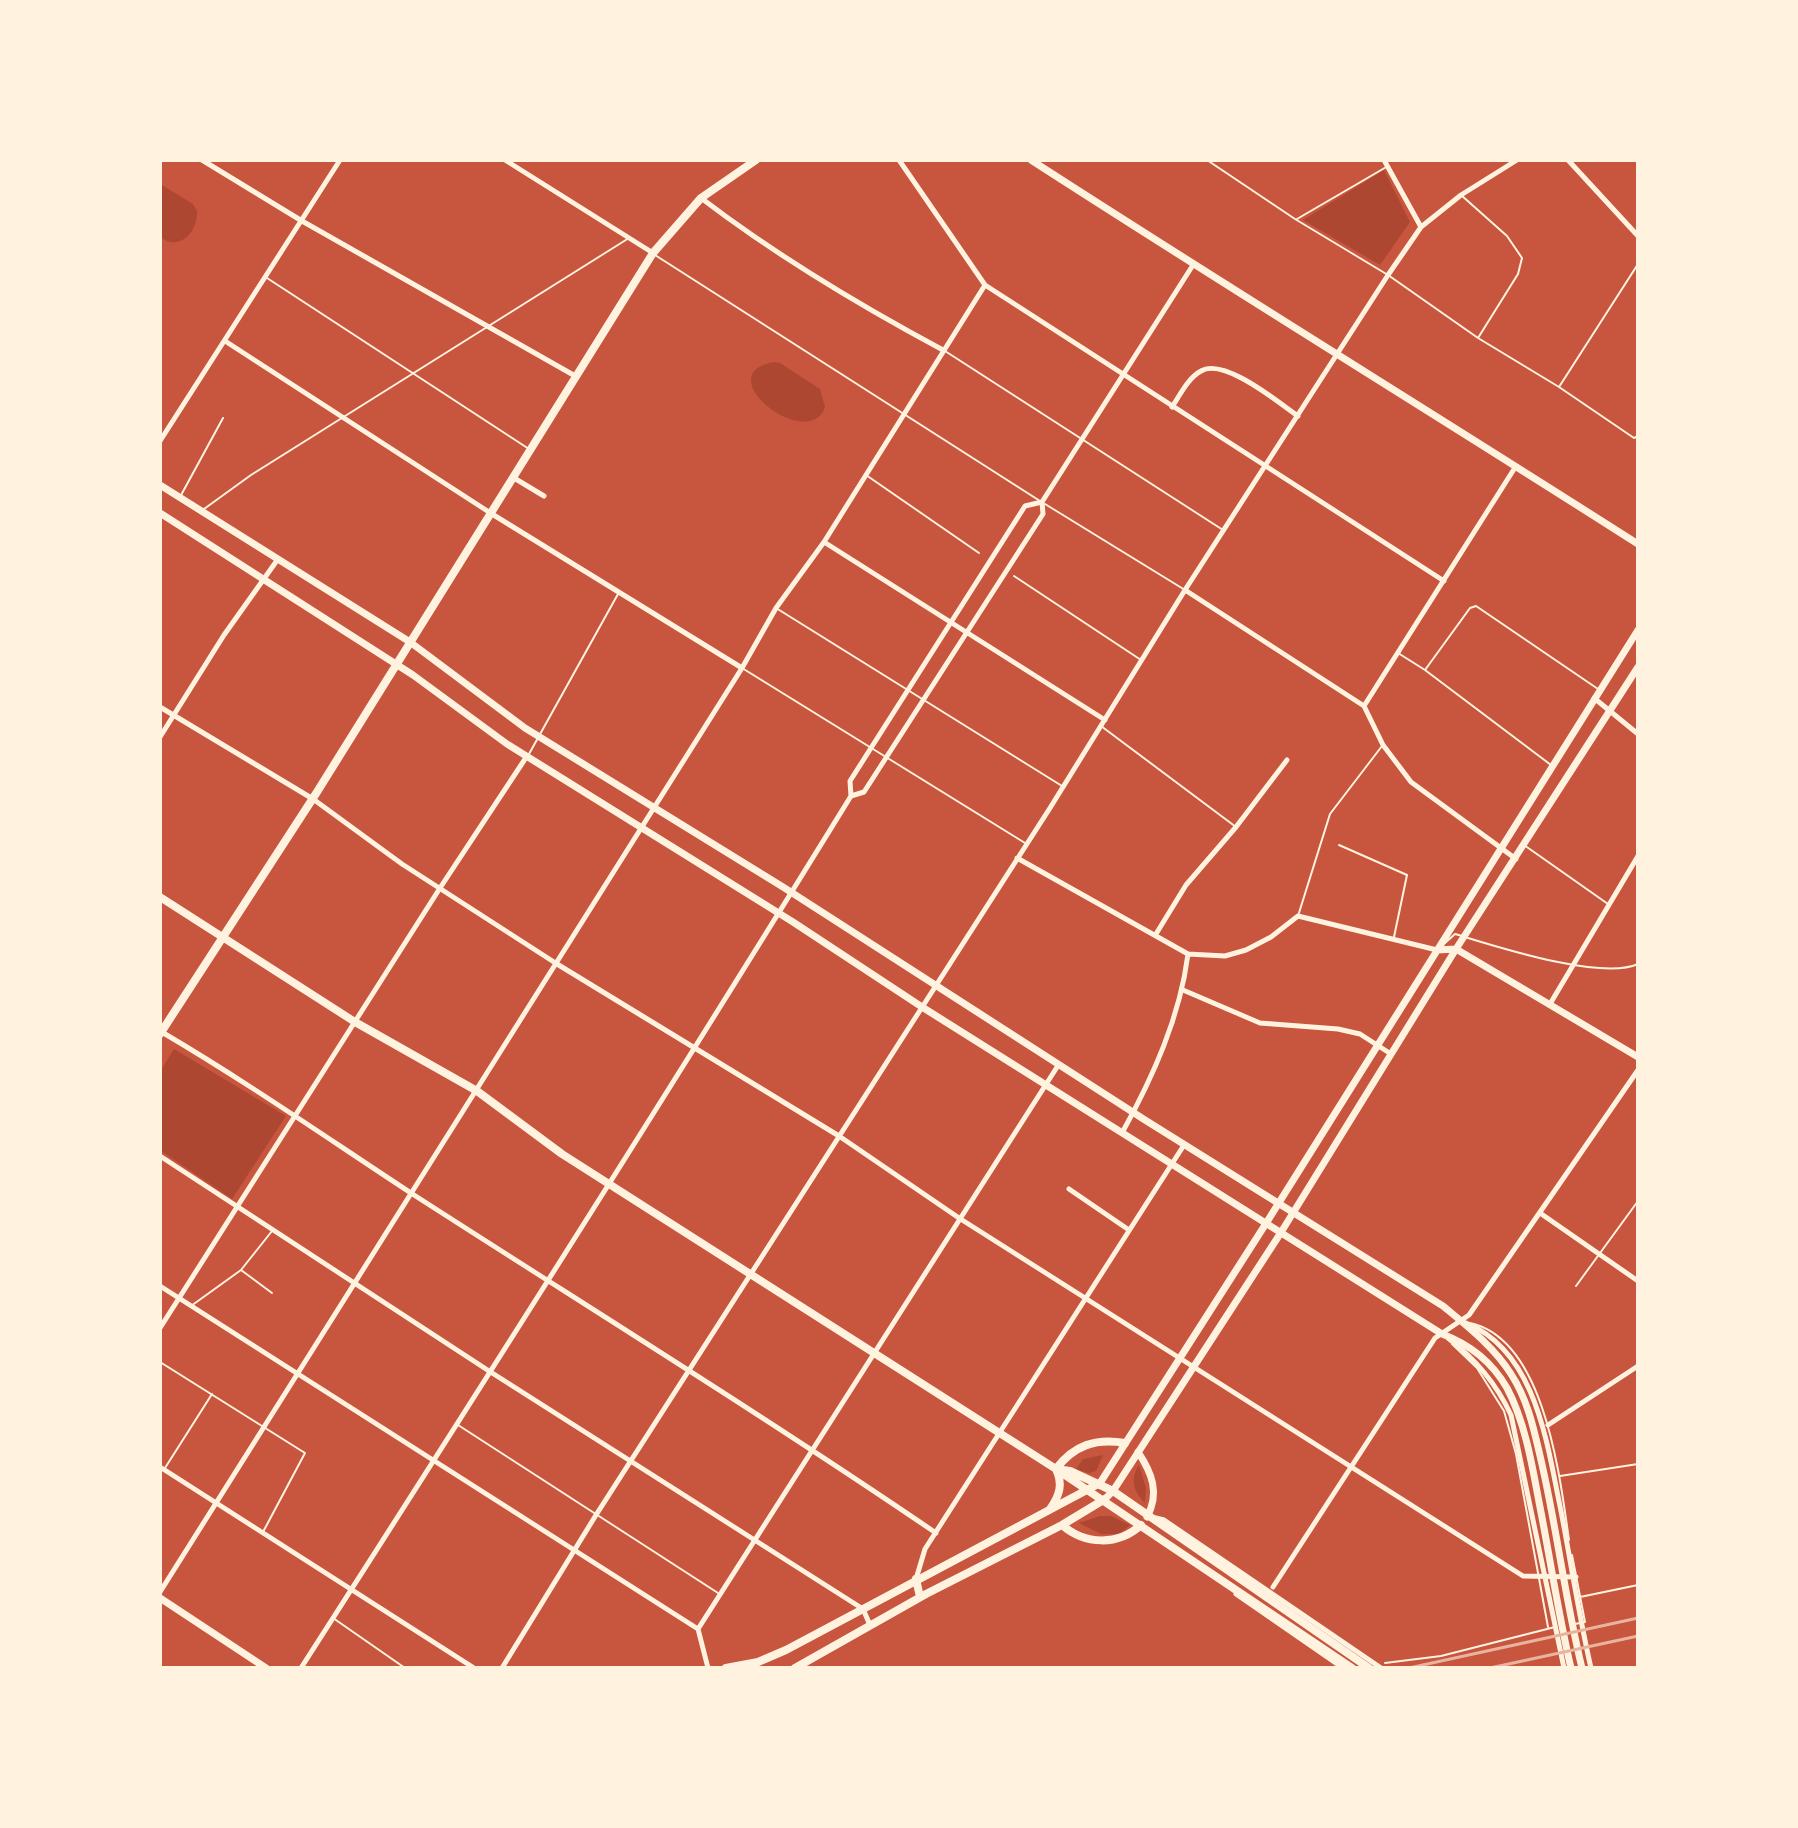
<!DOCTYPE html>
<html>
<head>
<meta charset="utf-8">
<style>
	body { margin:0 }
	#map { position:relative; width:1798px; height:1828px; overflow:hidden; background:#c8553d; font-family:"Golos Text",sans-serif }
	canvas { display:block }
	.frame { position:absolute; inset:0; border:162px solid #fff3e0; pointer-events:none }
</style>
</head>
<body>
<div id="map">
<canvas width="1798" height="1828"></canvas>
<div class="frame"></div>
</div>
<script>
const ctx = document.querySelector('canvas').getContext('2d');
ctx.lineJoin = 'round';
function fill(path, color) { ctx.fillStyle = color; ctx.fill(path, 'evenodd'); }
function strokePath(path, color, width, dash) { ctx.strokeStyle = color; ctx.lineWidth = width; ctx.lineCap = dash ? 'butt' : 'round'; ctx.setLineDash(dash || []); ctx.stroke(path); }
fill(new Path2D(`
	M1384,170L1410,222L1380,265L1303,220Z
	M160,184L193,204L197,211C198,231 181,251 161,238Z
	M774,362L780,363L820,389L825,407C809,454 706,374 774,362Z
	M174,1049L286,1116L232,1199L161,1151V1070Z
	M1103,1455L1096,1471L1089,1473L1076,1469L1083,1459Z
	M1139,1465L1146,1488L1145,1503C1133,1491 1130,1479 1139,1465Z
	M1100,1516H1111L1130,1525L1119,1534H1101L1079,1523Z`), '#ae4732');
strokePath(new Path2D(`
	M1207,160L1295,219L1388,275L1478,338L1559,387L1634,438L1638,436
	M1461,195L1507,236L1522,258L1518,274L1478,338
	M1297,219L1388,166
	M655,255L1040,501
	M267,278L529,449
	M945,351L1223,530
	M1559,387L1638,264
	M866,475L979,553
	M180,497L223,418
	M1045,504L1185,590
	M204,509L251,475L629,238
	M1014,576L1141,660
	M776,608L1062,786
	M1398,653L1425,670L1551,765
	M742,668L1025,843
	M1425,670L1470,608L1476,606L1598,689
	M1101,726L1236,827
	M529,754L618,594
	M1339,845L1407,875L1394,937
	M1524,845L1608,904
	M1298,916L1330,814L1382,746
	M1445,943L1455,934C1495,946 1601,981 1638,964
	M241,1270L272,1293
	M1576,1286L1638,1201
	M191,1306L241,1270L272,1231
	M1470,1323C1545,1339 1560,1478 1569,1540
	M1452,1344L1477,1368L1504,1411L1516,1454L1548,1627
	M160,1362L305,1453L263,1532
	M458,1425L718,1593
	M165,1468L212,1394
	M1560,1476L1638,1464
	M1572,1555L1585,1622L1575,1624
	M1580,1597L1638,1585
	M333,1618L405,1668
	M1385,1663L1441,1656L1555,1627`), '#fff3e0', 2);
strokePath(new Path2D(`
	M202,160L302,221L577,377
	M505,160L653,253
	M899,160L985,285L1444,581
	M1384,160L1421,227
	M1568,160L1638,236
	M701,198C777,256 859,305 943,350
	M225,341L492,514L742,668
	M1172,407C1180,395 1188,378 1201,371C1224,357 1279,403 1298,416
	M160,441L340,160
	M514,478L544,496
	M824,542L1105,720
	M1185,590L1364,706L1383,745L1411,782L1516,859
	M1594,698L1638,734
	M1364,706L1516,466
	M160,707L313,799L402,864L557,964L839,1136L959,1218L1523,1576L1576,1577
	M160,737L224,635L278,559
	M851,796L864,792L1043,514L1042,502L1193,265
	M1017,858L1188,954L1225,956L1246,950L1271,937L1298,916L1437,950
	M1156,934L1186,885L1236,827L1287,760
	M1183,990L1260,1023L1338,1029L1360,1034L1391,1054
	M1550,1004L1638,856
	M160,1031C247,1082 330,1140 414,1195C588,1307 764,1416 936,1533
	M1122,1133C1153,1077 1180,1017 1188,954
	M160,1156L489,1371L863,1609L870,1625
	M1069,1189L1129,1230
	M1540,1213L1638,1281
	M160,1286L698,1629
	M1466,1323C1537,1352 1547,1445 1561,1511C1571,1563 1579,1616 1591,1668
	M160,1328L440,888L527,756
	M1448,1338C1476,1360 1496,1383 1511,1415L1564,1668
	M1548,1425L1638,1366
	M160,1467L474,1668
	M1156,1518L1164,1520L1381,1668
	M916,1579L925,1549L1184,1145
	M1273,1587L1435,1338L1469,1315L1638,1070
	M160,1592L742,668L776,608L824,542L985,285
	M1236,1594L1343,1668
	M698,1629L1059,1064
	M698,1629L708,1668
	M301,1668C487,1378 671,1088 851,796L850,781L1025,506L1042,502
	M502,1668L596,1515L1050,808L1185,590L1388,275L1421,227L1461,195L1517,160`), '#fff3e0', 5);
strokePath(new Path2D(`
	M1031,160C1232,290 1436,415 1638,544
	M160,485L410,642L525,728L783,887L1145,1120L1443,1306C1467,1326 1494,1347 1511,1374C1528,1400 1534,1430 1541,1460C1557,1529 1565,1599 1582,1668
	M160,513L413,675L507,744L793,922L922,1007L1442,1334C1469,1344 1492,1362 1507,1388C1525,1422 1532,1464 1539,1502C1550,1557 1558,1613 1571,1668
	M1437,950L1456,949L1638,1057
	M1138,1452C1152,1473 1160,1493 1147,1517
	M1100,1483L1265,1225L1638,630
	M1105,1499L1113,1491L1280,1234L1456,949L1638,667
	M160,1598L266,1668`), '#fff3e0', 7);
strokePath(new Path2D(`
	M160,897L355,1022L477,1091L562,1154L1056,1469L1070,1471L1113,1491L1369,1668
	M160,1034L317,792L653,253L701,198L756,160
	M1056,1469C1074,1445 1096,1438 1125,1443
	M1050,1509C1060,1495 1063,1484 1056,1469L1352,1668
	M1062,1525C1085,1545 1118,1546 1141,1525
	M916,1579L920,1597
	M726,1668L758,1662L786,1650L1100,1483
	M795,1668L926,1594L1062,1525L1105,1499`), '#fff3e0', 8);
strokePath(new Path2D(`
	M1409,1668L1638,1618
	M1490,1668L1638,1636`), '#e9b49f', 3);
</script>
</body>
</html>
